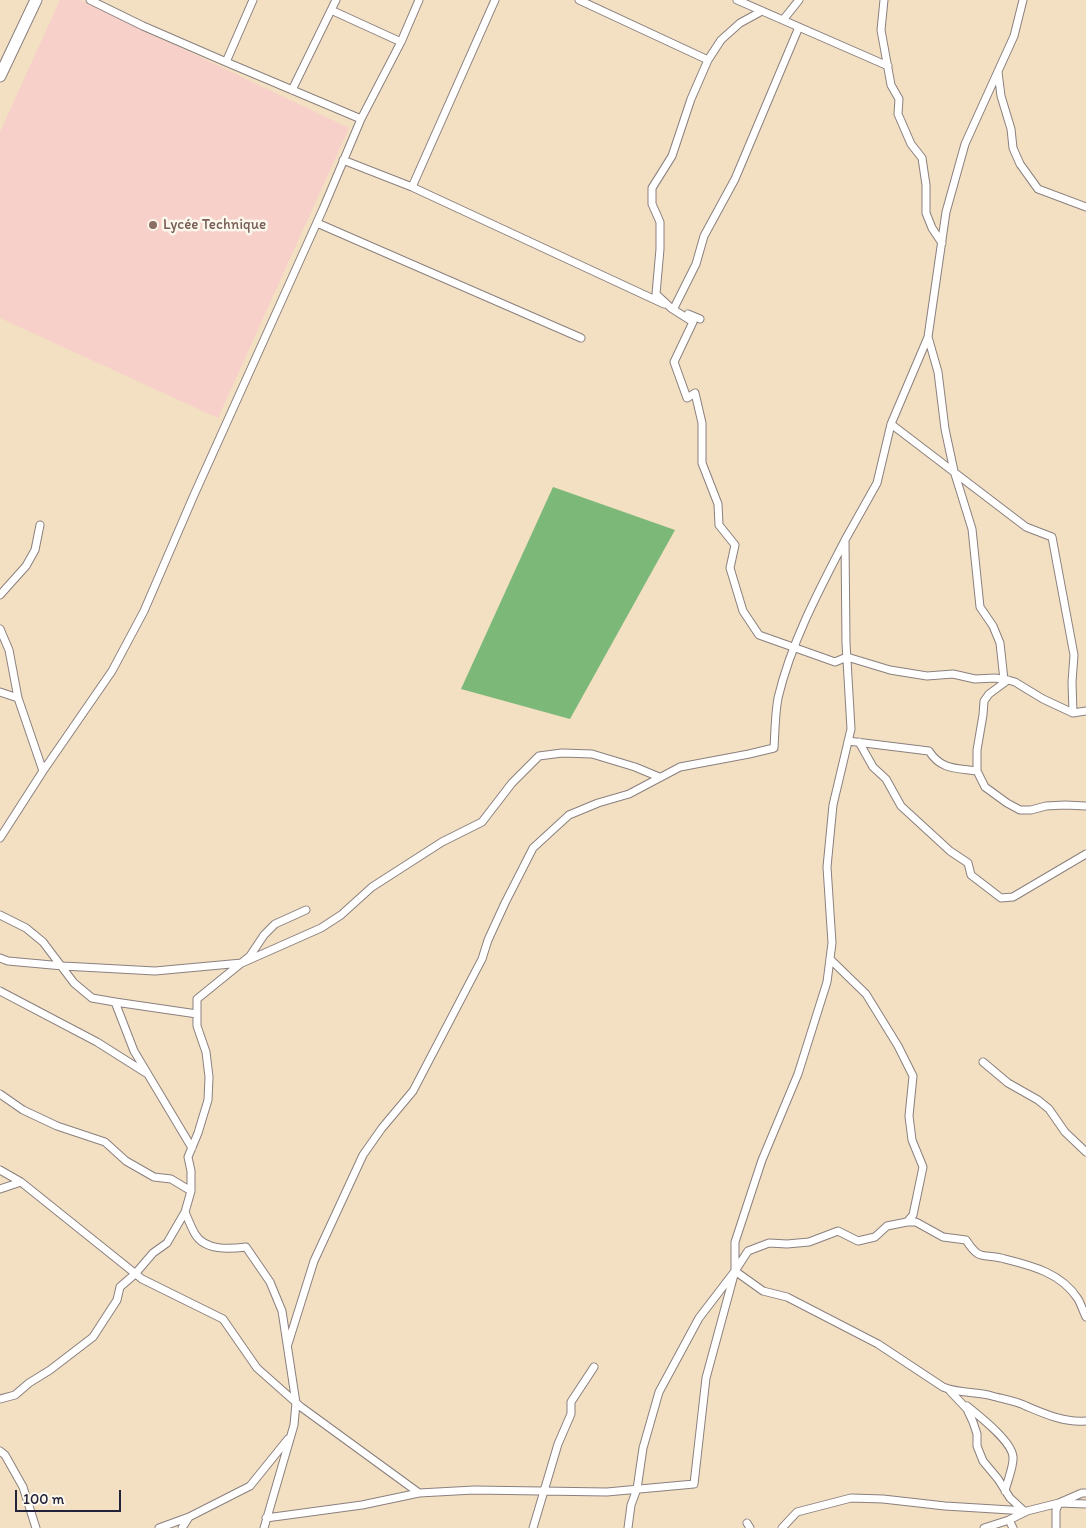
<!DOCTYPE html>
<html>
<head>
<meta charset="utf-8">
<style>
	body { margin:0 }
	#map { position:relative; width:1086px; height:1528px; overflow:hidden; background:#f3dfc2; font-family:Itim,sans-serif }
	canvas { display:block }
	.scale { position:absolute; left:15px; top:1490px; width:106px; height:22px; box-sizing:border-box; border:2px solid #22223b; border-top:0; padding-left:6px; font-size:15px; line-height:18px; white-space:nowrap; color:#22223b; -webkit-text-stroke:4px #fbf7ec; paint-order:stroke }
</style>
</head>
<body>
<div id="map">
<canvas width="1086" height="1528"></canvas>
<div class="scale">100 m</div>
</div>
<script>
const ctx = document.querySelector('canvas').getContext('2d');
ctx.lineJoin = 'round';
function fill(path, color) { ctx.fillStyle = color; ctx.fill(path, 'evenodd'); }
function strokePath(path, color, width, dash) { ctx.strokeStyle = color; ctx.lineWidth = width; ctx.lineCap = dash ? 'butt' : 'round'; ctx.setLineDash(dash || []); ctx.stroke(path); }
function label(font, color, halo, rows, align = 'center') {
  ctx.font = font + ' Itim,sans-serif'; ctx.lineWidth = 5; ctx.setLineDash([]); ctx.textBaseline = 'middle'; ctx.strokeStyle = halo; ctx.fillStyle = color; for (const [text, x, y, turn = 0] of rows) {
    ctx.save(); ctx.translate(x, y); ctx.rotate((+turn || 0) * Math.PI / 180); ctx.textAlign = isNaN(turn) ? turn : align; if (halo) ctx.strokeText(text, 0, 0); ctx.fillText(text, 0, 0); ctx.restore();
  }
}
fill(new Path2D(`
	M60,0H80L349,128L218,418L0,318V132Z`), '#f7d0ca');
fill(new Path2D(`
	M553,487L675,530L570,719L461,689Z`), '#7cb979');
const minor = new Path2D(`
	M90,0L143,26L226,62L253,0
	M579,0L708,60
	M737,0L888,66
	M884,0L881,30L891,85L899,99L898,114L911,144L922,158L926,185V213L932,228L942,243
	M331,10L401,42
	M762,11L740,23L721,40L708,60L691,99L672,156L652,188V204L660,222V249L656,294L671,308L693,322L674,362L687,398L695,393L702,423V463L718,504L719,525L735,545L730,568L743,611L759,635L835,662L847,657L890,670L927,676L953,674L975,679L995,678L1008,680L1015,682L1043,699L1073,713L1086,711
	M783,20L799,0
	M998,72L1001,96L1011,129L1013,148L1020,164L1038,189L1086,207
	M292,90L336,0
	M361,119L401,42L419,0
	M343,160L412,187L664,304
	M412,187L495,0
	M317,223L581,338
	M674,308L696,264L704,236L735,179L799,27
	M688,314L700,319
	M928,337L938,372L945,429L954,471L972,529L980,607L993,626L1000,643L1004,680
	M891,424L1026,527L1052,537L1074,655L1072,682L1073,713
	M0,595L26,566L35,550L40,525
	M0,629L9,650L18,698L43,771
	M1008,680L989,694L984,701L983,715L977,750V771L985,787L1007,803L1020,810H1031L1046,806L1065,805L1086,806
	M0,692L18,698
	M848,741L929,751C941,770 956,768 977,771
	M859,742L873,767L886,779L901,806L950,851L968,863L971,875L1001,898L1013,897L1086,854
	M0,838L43,771L112,671L144,611L194,495L323,209L361,119L226,62
	M0,915L26,928L43,942L74,983L92,998L115,1002L134,1051L192,1148
	M0,958L8,961L63,966L155,971L242,963L321,928L341,915L372,887L442,842L482,822L512,783L539,756L562,753L592,754L635,767L659,777
	M830,959L866,994L898,1046L913,1076L909,1116L912,1140L923,1167L913,1215L907,1222
	M0,991L97,1042L146,1073
	M115,1002L197,1014
	M983,1062L1008,1083L1038,1100L1049,1109L1065,1132L1086,1152
	M0,1094L23,1110L57,1126L105,1142L126,1161L154,1177L171,1179L191,1191
	M0,1170L21,1182L142,1279L223,1319L257,1368L301,1407L419,1493L474,1490L607,1492L694,1484L706,1378L735,1271V1242L762,1160L798,1074L827,982L832,943L827,867L833,805L851,729L846,643L845,540L877,483L891,424L928,337L946,212L965,144L1014,36L1023,0
	M0,1189L21,1182
	M185,1212C188,1219 191,1227 195,1234C205,1251 230,1249 246,1247L270,1282L282,1311L296,1403L294,1425L264,1528
	M735,1271L763,1291L787,1297L878,1344L943,1387C960,1394 975,1391 992,1396C1003,1399 1016,1401 1026,1406C1045,1414 1065,1423 1086,1421
	M288,1344L314,1261L363,1155L382,1128L413,1091L482,959L488,940L505,903L533,848L569,815L598,803L629,794L680,767L749,754L774,748C775,732 775,714 778,698C791,643 818,592 844,542
	M950,1391L967,1409L973,1422L977,1434V1446L983,1461L998,1479L1010,1498L1024,1511
	M0,1399L15,1395L29,1383L50,1370L93,1337L117,1300L120,1287L135,1274L153,1253L167,1243L185,1212L191,1191V1171L188,1157L198,1133L208,1100L209,1077L206,1052L197,1026V999L250,956L264,935L275,924L306,910
	M967,1406C979,1416 1012,1441 1013,1457C1014,1466 1007,1482 1005,1491
	M0,1451L5,1455L23,1487L36,1528
	M266,1518L362,1505L419,1493
	M1009,1520L1013,1528
	M747,1523L750,1528
	M159,1528L189,1517
	M182,1528L189,1517L250,1486L288,1439
	M533,1528L558,1444L571,1414V1402L594,1367
	M628,1528L631,1505L637,1489L643,1448L659,1392L699,1318L735,1271L748,1251L769,1243L787,1244L809,1242L838,1231L858,1241L875,1237L887,1226L907,1222H916L943,1237L966,1240C979,1260 981,1254 1001,1258C1029,1265 1061,1272 1078,1299C1081,1304 1083,1311 1086,1317
	M782,1528L797,1512L851,1498L883,1499L945,1506L1027,1511L1059,1503L1086,1504
	M984,1528L1009,1520L1027,1511
	M1056,1528V1510L1059,1503L1082,1493H1086`);
const primary = new Path2D(`
	M0,76L36,0`);
strokePath(minor, '#8a807e', 9);
strokePath(primary, '#8a807e', 13);
strokePath(minor, '#fff', 7);
strokePath(primary, '#fff', 11);
for (const [x, y, r, color] of [
	[153,225,5,"#8d6e63"]
]) { const dot = new Path2D(); dot.arc(x, y, r, 0, 2 * Math.PI); ctx.fillStyle = color; ctx.fill(dot); strokePath(dot, '#fbf7ec', 2); }
label('15px', '#785e54', '#fbf7ec', [
	["Lycée Technique",163,225]
], 'left');
</script>
</body>
</html>
